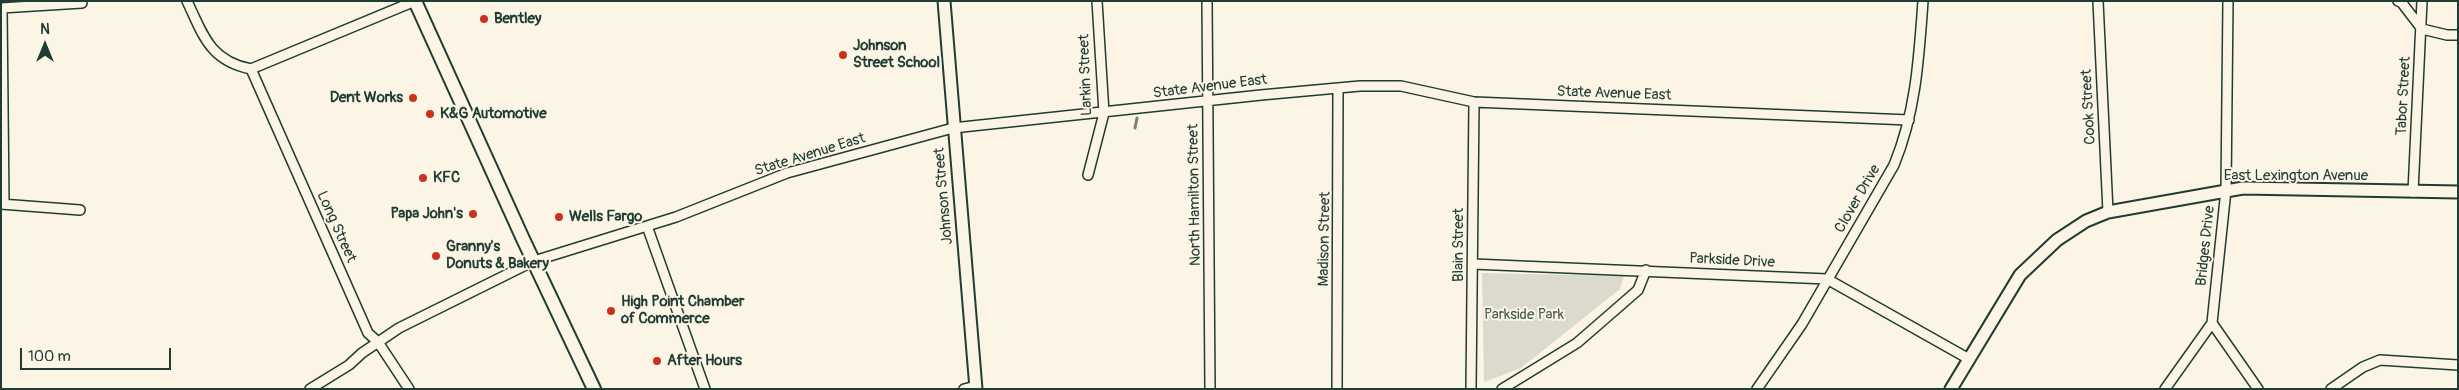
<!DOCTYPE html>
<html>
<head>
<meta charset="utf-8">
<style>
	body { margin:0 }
	#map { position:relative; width:2459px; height:390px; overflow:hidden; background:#fcf5e5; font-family:Pangolin,sans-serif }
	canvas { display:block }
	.frame { position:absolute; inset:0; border:2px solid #1f3d34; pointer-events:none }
	.north { position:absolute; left:20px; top:20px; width:50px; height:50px; -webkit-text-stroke:4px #fcf5e5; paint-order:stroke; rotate:0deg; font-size:14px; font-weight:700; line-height:20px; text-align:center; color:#1f3d34 }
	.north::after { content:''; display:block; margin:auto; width:18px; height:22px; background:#1f3d34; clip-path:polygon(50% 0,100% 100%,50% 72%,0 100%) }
	.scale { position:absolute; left:20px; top:348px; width:151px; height:22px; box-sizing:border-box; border:2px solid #1f3d34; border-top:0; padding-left:6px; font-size:15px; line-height:18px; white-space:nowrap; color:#1f3d34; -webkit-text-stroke:4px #fcf5e5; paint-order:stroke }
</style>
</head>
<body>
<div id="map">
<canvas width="2459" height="390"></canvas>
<div class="frame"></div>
<div class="north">N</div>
<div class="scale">100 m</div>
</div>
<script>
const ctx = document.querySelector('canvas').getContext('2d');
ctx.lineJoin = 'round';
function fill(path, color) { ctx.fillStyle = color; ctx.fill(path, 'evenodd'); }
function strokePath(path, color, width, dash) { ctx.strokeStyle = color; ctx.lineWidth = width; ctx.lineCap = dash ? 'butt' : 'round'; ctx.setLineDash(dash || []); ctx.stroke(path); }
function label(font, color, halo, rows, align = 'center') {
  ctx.font = font + ' Pangolin,sans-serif'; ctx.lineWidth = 4; ctx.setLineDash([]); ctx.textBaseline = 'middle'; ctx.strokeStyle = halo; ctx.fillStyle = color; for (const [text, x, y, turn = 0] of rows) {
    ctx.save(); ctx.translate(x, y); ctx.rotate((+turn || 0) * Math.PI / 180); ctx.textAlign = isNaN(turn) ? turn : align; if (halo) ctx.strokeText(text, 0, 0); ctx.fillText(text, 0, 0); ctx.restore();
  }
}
fill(new Path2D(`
	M1482,273L1624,276L1620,289L1521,368L1484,382Z`), '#dcdacc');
strokePath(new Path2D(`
	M1135,128L1137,118`), '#758479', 3);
const street = new Path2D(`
	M187,1C203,35 210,61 251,69L415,1
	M1207,1L1210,389
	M2098,1L2108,212
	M2398,1L2402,3L2422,29L2447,35H2458
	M1,8L82,3
	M2,8L4,204
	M251,69L368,333L378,342L409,389
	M1088,175L1104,113L1097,1
	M2413,192L2422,1
	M1,204L80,210
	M647,226L705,389
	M1473,264L1827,279L1969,359
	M2212,323L2258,389
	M310,389L349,365L362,353L399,328L534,261L676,217L787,173L953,128L1261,95L1360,86H1401L1474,102L1909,120
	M964,389L976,386
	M1337,389L1338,89
	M1471,389L1474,102
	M1502,389L1577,343L1638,290L1646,270
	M1757,389L1802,324L1894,165C1916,112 1919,57 1923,1
	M2165,389L2212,323L2226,190L2228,1
	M2331,389L2363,367L2380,360L2458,365`);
const secondary = new Path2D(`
	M944,1L976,389
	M1951,389L2020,275L2057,240L2086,221L2108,212L2243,188L2458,192`);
const primary = new Path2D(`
	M415,1L523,239L594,389`);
strokePath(street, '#1f3d34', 12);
strokePath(secondary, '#1f3d34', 15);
strokePath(primary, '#1f3d34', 16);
strokePath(street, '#fcf5e5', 9);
strokePath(secondary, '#fcf5e5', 11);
strokePath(primary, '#fcf5e5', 12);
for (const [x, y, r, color] of [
	[484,19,5,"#c8321e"],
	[843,55,5,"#c8321e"],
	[413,98,5,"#c8321e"],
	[430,114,5,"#c8321e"],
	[423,178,5,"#c8321e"],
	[473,214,5,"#c8321e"],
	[559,217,5,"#c8321e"],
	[436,256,5,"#c8321e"],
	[611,311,5,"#c8321e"],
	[657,361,5,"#c8321e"]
]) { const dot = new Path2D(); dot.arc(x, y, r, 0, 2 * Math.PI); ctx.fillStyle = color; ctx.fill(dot); strokePath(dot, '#fcf5e5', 2); }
label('bold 15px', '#1f3d34', '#fcf5e5', [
	["Bentley",494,19],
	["Johnson",853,46],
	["Street School",853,63],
	["Dent Works",403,98,"right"],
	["K&G Automotive",440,114],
	["KFC",433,178],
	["Papa John's",463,214,"right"],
	["Wells Fargo",569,217],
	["Granny's",446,247],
	["Donuts & Bakery",446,264],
	["High Point Chamber",621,302],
	["of Commerce",621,319],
	["After Hours",667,361]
], 'left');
label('15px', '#1f3d34', '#fcf5e5', [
	["Larkin Street",1086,75,-92],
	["State Avenue East",1210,87,-7],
	["State Avenue East",1614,94,2],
	["Tabor Street",2404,96,-87],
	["Cook Street",2089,107,-93],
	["State Avenue East",810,155,-17],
	["East Lexington Avenue",2296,176],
	["North Hamilton Street",1195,195,-91],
	["Johnson Street",944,196,-95],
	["Clover Drive",1858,199,-60],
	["Long Street",336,227,66],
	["Madison Street",1325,239,-89],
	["Blain Street",1459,245,-90],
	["Bridges Drive",2206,246,-84],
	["Parkside Drive",1732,261,3]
]);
label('15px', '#455c52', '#fcf5e5', [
	["Parkside Park",1524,315]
]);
</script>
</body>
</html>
